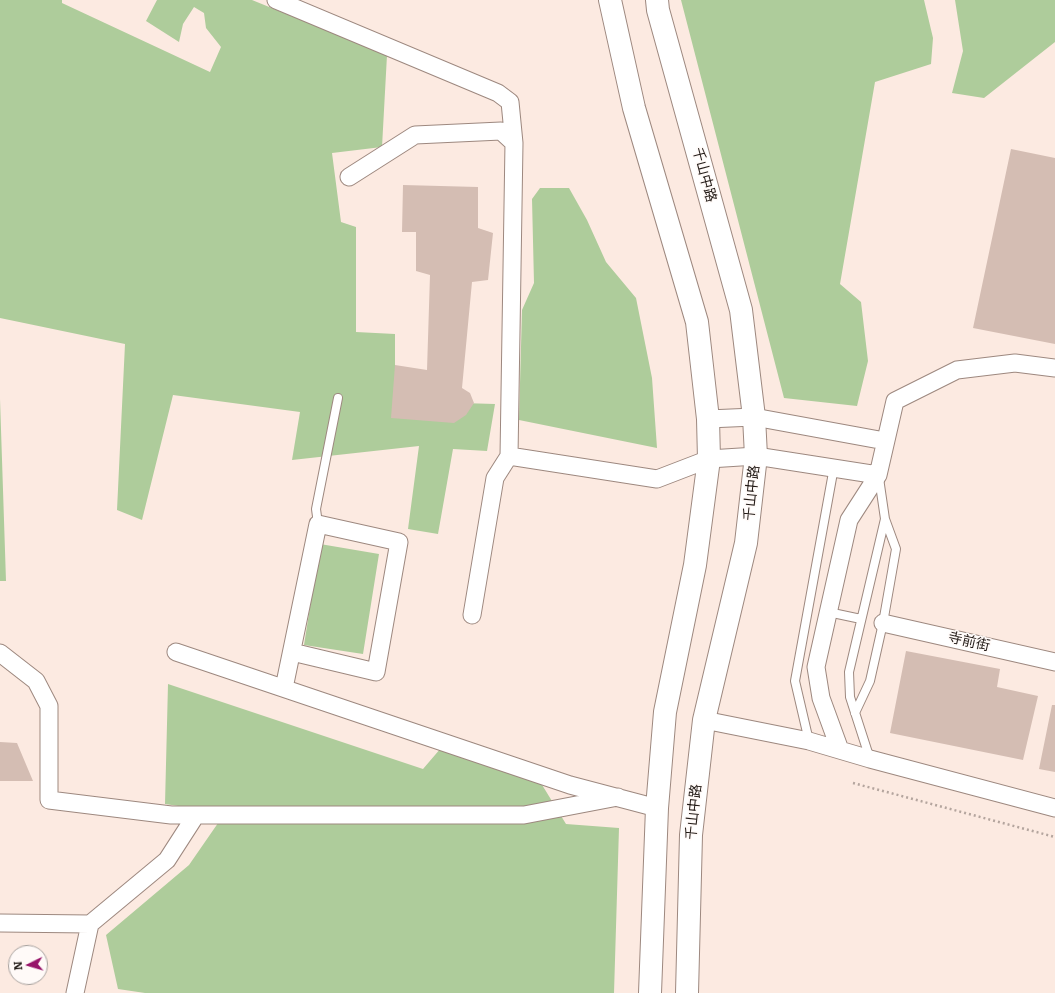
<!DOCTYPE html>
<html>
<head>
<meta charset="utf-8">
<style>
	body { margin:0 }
	#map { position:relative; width:1055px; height:993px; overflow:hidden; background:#fceae1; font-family:Literata,serif }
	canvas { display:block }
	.north { position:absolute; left:8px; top:945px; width:40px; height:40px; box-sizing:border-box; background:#fffaf8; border:1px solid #a7a19e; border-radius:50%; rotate:265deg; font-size:11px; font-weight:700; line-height:16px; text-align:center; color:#231b17 }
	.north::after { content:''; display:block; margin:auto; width:14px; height:18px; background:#971369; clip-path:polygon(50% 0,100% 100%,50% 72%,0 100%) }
</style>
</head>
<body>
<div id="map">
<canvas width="1055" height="993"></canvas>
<div class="north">N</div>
</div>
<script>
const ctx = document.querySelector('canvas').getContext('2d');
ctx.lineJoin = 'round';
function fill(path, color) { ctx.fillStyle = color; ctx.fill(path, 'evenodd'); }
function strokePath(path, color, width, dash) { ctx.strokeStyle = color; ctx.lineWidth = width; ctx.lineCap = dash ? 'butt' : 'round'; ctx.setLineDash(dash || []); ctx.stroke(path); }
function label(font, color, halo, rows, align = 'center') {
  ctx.font = font + ' Literata,"Noto Sans SC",serif'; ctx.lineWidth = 3; ctx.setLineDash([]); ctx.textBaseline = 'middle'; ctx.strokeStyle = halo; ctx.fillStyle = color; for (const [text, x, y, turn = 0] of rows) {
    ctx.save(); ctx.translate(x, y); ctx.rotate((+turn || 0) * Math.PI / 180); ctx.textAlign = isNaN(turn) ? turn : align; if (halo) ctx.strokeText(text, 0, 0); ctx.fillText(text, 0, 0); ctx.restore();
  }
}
fill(new Path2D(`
	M0,0H62V3L210,72L221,47L206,28L204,13L194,7L183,24L179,42L146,21L157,0H252L387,55L382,147L332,153L341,222L356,227V332L395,334V401L495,404L487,451L453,449L438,534L408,529L419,446L292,460L300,412L173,395L142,520L117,510L125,344L0,318Z
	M681,0H924L933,38L931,64L875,82L840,284L861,302L868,361L857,406L784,398Z
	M955,0H1055V42L984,98L952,93L963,51Z
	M540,188H569L587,220L606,262L636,298L652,378L657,448L519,420L522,310L534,283L532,199Z
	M0,399L6,581H0Z
	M320,544L379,554L363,654L304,645Z
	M168,684L423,769L441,748L536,775L566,824L619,828L614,993H145L118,989L106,935L189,865L225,813L165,804Z`), '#aecc9b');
fill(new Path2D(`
	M1011,149L1055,158V344L973,328Z
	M403,185L478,187V228L493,233L488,280L472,282L462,388L470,393L474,403L466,415L454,423L391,418L395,365L427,370L430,275L416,271V232H402Z
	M906,651L1000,669L997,687L1038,696L1023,760L890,733Z
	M1052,705H1055V772L1039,769Z
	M0,742L17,743L33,781H0Z`), '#d4bdb3');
const lane = new Path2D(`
	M318,524L316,509L338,398
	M828,612L861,619
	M855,713L870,681L883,623L896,549L885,519
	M809,741L795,681L834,467
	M870,759L850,697L849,672L885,519L879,478`);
const street = new Path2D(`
	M276,0L498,93L510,102L514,143
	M349,177L415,135L501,131L514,143L509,456L495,478L472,615
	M708,419L754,417L885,441
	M509,456L657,479L709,459L756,456L878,475
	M883,623L1055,662
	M176,652L570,785L657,808
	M0,653L36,681L49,706V800L171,815H524L618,797
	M284,688L318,524L399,542L376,672L292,652
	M704,720L809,741L870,759L1055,808
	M840,750L821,698L816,667L849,520L878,475L895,401L957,370L1015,363L1055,368
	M0,923L90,924
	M75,993L90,924L167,860L196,815`);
const primary = new Path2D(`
	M610,0L634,108L697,322L708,419L709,459L695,565L665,712L657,808L650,993
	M657,0L658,10L741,310L754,417L756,456L746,543L704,720L691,835L687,993`);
strokePath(lane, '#9d887f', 10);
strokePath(street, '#9d887f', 19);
strokePath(primary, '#9d887f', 24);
strokePath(new Path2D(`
	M853,783L1055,837`), '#b4a59e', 2.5, [2, 3]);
strokePath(lane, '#fff', 8);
strokePath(street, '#fff', 17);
strokePath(primary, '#fff', 22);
label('14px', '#231b17', '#fffaf8', [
	["千山中路",704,175,75],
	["千山中路",752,493,-84],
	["寺前街",969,642,13],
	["千山中路",694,812,-84]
]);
</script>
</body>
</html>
